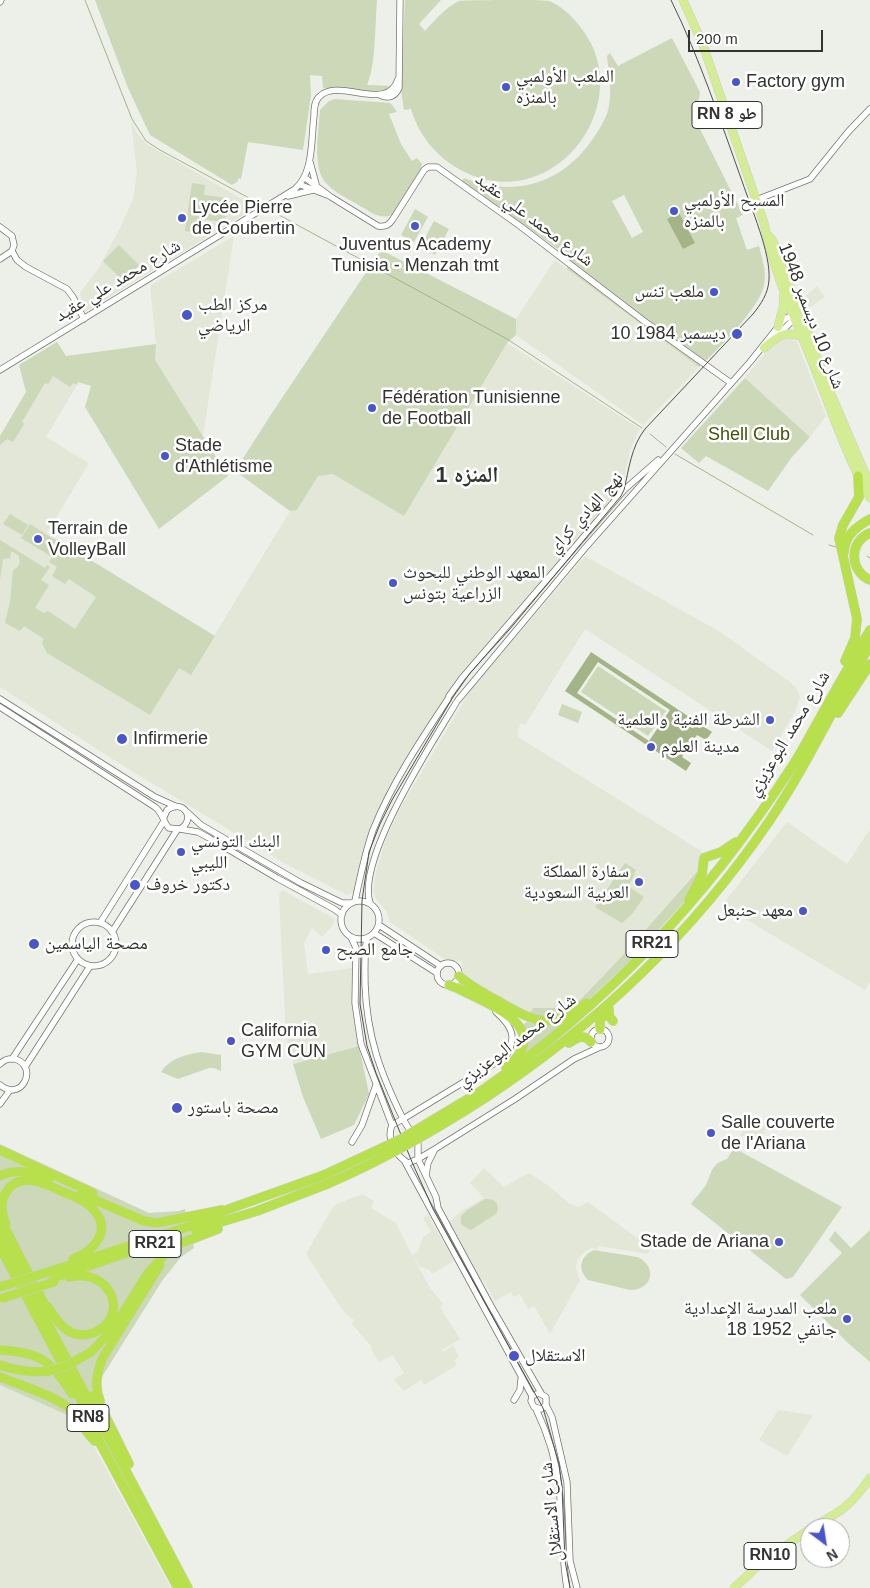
<!DOCTYPE html>
<html>
<head>
<meta charset="utf-8">
<style>
	body { margin:0 }
	#map { position:relative; width:870px; height:1588px; overflow:hidden; background:#edf0e8; font-family:Helvetica,sans-serif }
	canvas { display:block }
	.north { position:absolute; left:800px; top:1518px; width:50px; height:50px; box-sizing:border-box; background:#fff; border:1px solid #adaead; border-radius:50%; rotate:149deg; font-size:14px; font-weight:700; line-height:20px; text-align:center; color:#333431 }
	.north::after { content:''; display:block; margin:auto; width:18px; height:22px; background:#4956cb; clip-path:polygon(50% 0,100% 100%,50% 72%,0 100%) }
	.scale { position:absolute; left:688px; top:30px; width:135px; height:22px; box-sizing:border-box; border:2px solid #333431; border-top:0; padding-left:6px; font-size:15px; line-height:18px; white-space:nowrap; color:#333431; -webkit-text-stroke:4px #fff; paint-order:stroke }
</style>
</head>
<body>
<div id="map">
<canvas width="870" height="1588"></canvas>
<div class="north">N</div>
<div class="scale">200 m</div>
</div>
<script>
const ctx = document.querySelector('canvas').getContext('2d');
ctx.lineJoin = 'round';
function fill(path, color) { ctx.fillStyle = color; ctx.fill(path, 'evenodd'); }
function strokePath(path, color, width, dash) { ctx.strokeStyle = color; ctx.lineWidth = width; ctx.lineCap = dash ? 'butt' : 'round'; ctx.setLineDash(dash || []); ctx.stroke(path); }
function label(font, color, halo, rows, align = 'center') {
  ctx.font = font + ' Helvetica,"Noto Naskh Arabic",sans-serif'; ctx.lineWidth = 5; ctx.setLineDash([]); ctx.textBaseline = 'middle'; ctx.strokeStyle = halo; ctx.fillStyle = color; for (const [text, x, y, turn = 0] of rows) {
    ctx.save(); ctx.translate(x, y); ctx.rotate((+turn || 0) * Math.PI / 180); ctx.textAlign = isNaN(turn) ? turn : align; if (halo) ctx.strokeText(text, 0, 0); ctx.fillText(text, 0, 0); ctx.restore();
  }
}
fill(new Path2D(`
	M131,121L137,133L145,143L256,207L85,312L80,293L98,269L120,228L133,199L137,173Z
	M234,236L203,436L154,360L156,344L150,286Z
	M555,260L699,367L643,425L516,335V319Z
	M817,286L825,297L806,310L803,298Z
	M791,339L797,342L826,416L810,437L745,378L768,349L781,340Z
	M507,343L640,429L630,450L622,489L505,626L455,682L402,763L370,830L354,892L347,895L284,863L122,765L0,687V436L42,365L77,385L46,437L89,463L47,533L214,636L290,511L297,510L318,476L333,474L404,515Z
	M585,556L722,633L790,682L797,689L800,697L796,710L772,751L585,629L525,725L521,723L518,730V737L703,852L697,870L626,952L580,1000L564,1008H533L527,1017L463,976L462,961L449,962L390,922L386,910L376,899L373,891L376,872L386,838L402,805L471,689Z
	M787,822L847,864L870,829V981L865,990L747,920L724,903Z
	M282,890L335,919L333,925L322,937L312,928L304,943L308,974L352,968L354,1009L359,1046L293,1064L286,1036L285,1019L279,895Z
	M750,1118L766,1128L759,1142L744,1136H740Z
	M484,1168L504,1187L529,1173L549,1186L570,1204L578,1207L588,1202L644,1243L650,1251L647,1254L599,1246L598,1249L591,1248L582,1254L577,1261L576,1269L580,1280L550,1334L534,1306L528,1309L520,1294L514,1297L511,1292L495,1301L483,1280L481,1281L449,1222L460,1212L484,1198L470,1183Z
	M362,1194L374,1201L371,1208L396,1223L412,1255L430,1288L443,1304L440,1307L460,1339L442,1350L443,1352L453,1345L459,1357L454,1360L457,1365L424,1385L421,1380L404,1391L394,1380L404,1373L393,1355L379,1362L371,1350L372,1347L352,1324L354,1320L345,1313L339,1305L306,1254L330,1212L335,1205Z
	M428,1215L454,1261L432,1274L430,1270L420,1267L412,1255L418,1251L423,1237L431,1232L423,1218Z
	M0,1385L76,1419L91,1441L171,1588H0Z
	M778,1410L813,1415L787,1456L759,1440Z`), '#e2e7d8');
fill(new Path2D(`
	M95,0H377C375,23 376,65 367,85L393,86L384,93L353,89L323,88L322,76L310,75L311,95L303,150L248,142L241,179L238,178V181L232,185L150,135L128,88Z
	M405,0H441L419,24L425,31C435,20 445,8 459,1C466,0 511,0 523,0C530,0 542,0 549,1C560,5 571,15 578,24C641,97 559,213 469,174C440,161 420,139 411,109L404,110L401,90Z
	M672,38L700,92C700,101 694,107 694,117L743,215L736,218L747,250L759,246C762,258 767,272 764,285C761,306 716,352 699,367L567,269L569,257L462,181L464,178C513,198 562,184 592,140C598,132 603,123 607,114C613,96 609,75 607,56L610,53L618,66ZM624,195L643,232L632,238L612,201Z
	M335,99L390,103L393,106L397,112L389,114L401,144L412,161L417,158L422,164L421,169L392,215C380,220 371,212 360,206C349,199 333,192 325,182C312,165 319,131 320,110L329,101Z
	M192,183L205,185L204,195L228,198L225,222L200,219L198,233L185,231Z
	M415,209L428,217L414,242L401,235Z
	M434,221L449,229L435,255L420,247Z
	M119,245L139,265L123,281L103,261Z
	M381,250L516,319V335L507,343L404,516L333,474L318,476L297,510L290,511L235,471L270,416Z
	M57,342L66,356L156,344L155,360L228,476L159,529L85,407L91,386L78,382L77,385L73,383L70,387L53,376L48,384L45,383L22,422L24,424L13,442L7,439L0,445V436L26,392L19,365Z
	M745,378L810,437L792,457L768,491L706,456L699,463L681,448Z
	M10,514L28,525L22,535L3,524Z
	M30,524L55,540L56,539L215,636L191,675L179,668L150,715L47,653L42,643L44,639L24,626L20,631L5,623L10,602L13,570C20,567 21,561 18,555L11,551L10,558L3,559L0,580V540L45,568L47,565L50,567L41,580L49,585L35,608L44,613L48,611L75,629L96,597L69,579L65,584L52,576L57,567L49,562L52,557L21,538Z
	M598,666L666,711L648,736L581,692Z
	M562,704L582,712L578,723L558,715Z
	M625,863L636,870L634,873L635,874L628,886L644,897L632,914L622,923L595,907Z
	M699,869L701,871L685,901L633,958L585,1003L563,1016L527,1017L533,1008H564L580,1000L626,952Z
	M569,1021L522,1058C529,1046 526,1038 521,1026L527,1022C542,1026 555,1026 569,1021Z
	M359,1046L369,1094L354,1125L321,1139L303,1097L293,1064Z
	M201,1052L221,1055V1071L214,1068H209L178,1079L161,1072C169,1059 187,1054 201,1052Z
	M0,1144L149,1213L179,1211L185,1209L194,1248L181,1257L162,1281L100,1380L101,1392L107,1408L80,1425L76,1419L0,1385Z
	M734,1148L842,1207L793,1277L786,1279L691,1204C695,1198 702,1191 706,1185C712,1172 711,1164 727,1159Z
	M485,1199C494,1199 497,1201 498,1209L496,1214L471,1230L468,1229L461,1224V1216L466,1211Z
	M870,1230V1362L849,1344L800,1295L842,1253L829,1240L835,1231L851,1248Z
	M594,1250L637,1257C658,1266 653,1290 630,1290L588,1280C577,1269 580,1256 594,1250Z`), '#ccd8b7');
fill(new Path2D(`
	M679,213L695,243L683,249L667,219Z
	M591,652L712,732L706,740L697,735L682,757L691,763L686,771L565,691ZM598,662L670,710L649,741L577,693Z`), '#a4b486');
strokePath(new Path2D(`
	M85,0L132,119L146,141L160,150L262,205
	M268,209L507,339L642,428
	M650,434L666,447
	M675,454L813,535
	M829,545L836,547
	M867,556L870,558`), '#a4b486', 1);
const minor = new Path2D(`
	M0,2L1,0
	M380,95C388,99 395,97 399,88L400,0
	M310,162L316,184
	M304,177L331,197L378,226C386,227 389,225 393,219L424,170L428,167H437L520,226L644,321L731,383
	M301,185L327,195
	M288,196L313,190
	M756,200L810,179L848,132L870,109
	M0,227L12,236L14,245L12,251
	M12,251L17,260L26,267L67,289L73,297L84,319
	M0,259L12,251
	M777,336L795,318
	M0,370L295,189C314,173 311,139 314,116C314,110 314,102 319,97C338,76 388,114 398,79
	M449,696L462,678L624,490L658,460
	M0,699L155,797L175,806
	M458,700L585,548L750,362L782,322L788,317L795,318
	M0,707L155,807C163,813 163,822 169,828L180,829C197,819 183,798 167,810L164,817
	M187,812L201,825L301,883L342,903H351
	M180,829L198,832L209,838L277,878L334,909L342,915
	M341 920a19 19 0 1 1 38 0a19 19 0 1 1-38 0Z
	M355,901C360,877 365,853 373,830C392,783 420,741 448,699
	M370,903C356,859 432,743 456,703
	M72 944a22 22 0 1 1 44 0a22 22 0 1 1-44 0Z
	M100,923L164,821
	M379,925L441,966
	M112,932L177,830
	M374,933L437,973
	M351,937L356,948L355,1003L361,1044L392,1125
	M367,938C364,953 365,968 365,984C367,1037 380,1072 403,1119L505,1057C518,1038 512,1026 496,1012
	M437 974a11 11 0 1 1 22 0a11 11 0 1 1-22 0Z
	M591 1038a9 9 0 1 1 18 0a9 9 0 1 1-18 0Z
	M12,1059L78,959
	M0,1064C4,1060 9,1058 15,1059C39,1066 22,1103 0,1085
	M25,1067L90,966
	M0,1104L10,1090
	M403,1119L418,1144V1159L408,1163C395,1155 386,1140 392,1125Z
	M352,1142L362,1125L376,1085
	M404,1160L532,1396
	M426,1175L428,1163L434,1151
	M541,1393L491,1306L438,1208L436,1197L418,1159L435,1149L515,1099L574,1059L600,1047
	M514,1400L520,1390L521,1379
	M546,1405L541,1409L534,1407L531,1401L532,1396L539,1393L546,1397V1405L552,1417L567,1482L570,1561L577,1588
	M536,1409C548,1434 556,1459 559,1487C563,1521 561,1554 567,1588`);
const major = new Path2D(`
	M683,0L703,45L764,223C772,269 796,321 813,364C831,409 846,456 870,498
	M766,233L773,241L831,394L870,485
	M778,327L783,308L784,293
	M764,348C778,336 784,330 802,337
	M811,1528C840,1512 851,1506 870,1478
	M734,1588L761,1563L810,1529`);
const highway = new Path2D(`
	M870,533C849,541 849,571 870,580
	M844,552C845,535 856,527 870,519
	M845,661L855,638L857,619L839,538L843,525L859,497L858,476
	M838,713L870,664
	M689,900L702,874L704,858L721,852L736,842
	M459,976C470,986 485,994 498,1001C535,1022 549,1031 586,1003
	M449,985L457,988C489,1005 556,1027 506,1068
	M609,1009V1016L613,1021
	M600,1029V1020L606,1012
	M569,1043C577,1038 584,1033 591,1042
	M481,1091C605,1006 709,895 791,768C802,752 811,733 821,716C837,687 853,659 870,630
	M485,1098C598,1024 692,934 768,823C807,766 835,704 870,645
	M0,1150L93,1193
	M0,1176C17,1168 33,1172 49,1179
	M81,1194L144,1221L157,1223L222,1210
	M0,1218L48,1311
	M6,1224C2,1214 0,1203 5,1194C18,1170 45,1183 63,1192C73,1196 85,1200 93,1209C113,1230 94,1251 73,1259
	M195,1230L257,1211L327,1184
	M0,1233L188,1588
	M0,1247L83,1404L101,1445L178,1588
	M51,1271L193,1225L229,1209L324,1175
	M53,1278L159,1242
	M47,1306C53,1314 58,1324 67,1330C74,1335 84,1336 93,1333C131,1318 112,1267 69,1277
	M0,1350C39,1352 51,1360 72,1394
	M91,1352L113,1329L148,1273L167,1252L176,1245L218,1229
	M0,1365C17,1371 31,1373 49,1371
	M0,1377C20,1385 52,1395 68,1407C79,1417 84,1431 95,1441
	M93,1396L102,1409L129,1464
	M100,1401C94,1386 97,1374 102,1359L160,1265`);
strokePath(minor, '#74776f', 7);
strokePath(major, '#cecece', 9);
strokePath(highway, '#cecece', 10);
strokePath(minor, '#fff', 5.5);
strokePath(major, '#d4ec94', 8);
strokePath(highway, '#b7e04c', 9);
strokePath(new Path2D(`
	M570,1588L565,1561L562,1487L559,1464L543,1408L433,1209L412,1162L376,1073L367,1046L360,1004L362,901L369,852L380,824L392,800L453,697L470,673L509,630L621,496L624,490C629,469 631,447 645,429L753,314C761,304 768,294 769,280C771,253 751,208 742,181C720,120 700,59 671,0`), '#50514d', 1);
const highwayBridge = new Path2D(`
	M324,1175L401,1139L481,1091
	M327,1184C383,1160 434,1131 485,1098
	M0,1287L51,1271
	M3,1298L54,1282
	M49,1371L68,1365L91,1352`);
strokePath(highwayBridge, '#cecece', 10, []);
strokePath(highwayBridge, '#b7e04c', 9);
for (const [x, y, r, color] of [
	[736,82,5,"#4956cb"],
	[506,87,5,"#4956cb"],
	[674,211,5,"#4956cb"],
	[182,218,5,"#4956cb"],
	[415,226,5,"#4956cb"],
	[714,292,5,"#4956cb"],
	[187,315,6,"#4956cb"],
	[737,334,6,"#4956cb"],
	[372,408,5,"#4956cb"],
	[165,456,5,"#4956cb"],
	[38,539,5,"#4956cb"],
	[393,583,5,"#4956cb"],
	[770,720,5,"#4956cb"],
	[122,739,6,"#4956cb"],
	[651,747,5,"#4956cb"],
	[181,852,5,"#4956cb"],
	[639,882,5,"#4956cb"],
	[135,885,6,"#4956cb"],
	[803,911,5,"#4956cb"],
	[34,944,6,"#4956cb"],
	[326,950,5,"#4956cb"],
	[231,1041,5,"#4956cb"],
	[177,1108,6,"#4956cb"],
	[711,1133,5,"#4956cb"],
	[779,1242,5,"#4956cb"],
	[847,1319,5,"#4956cb"],
	[514,1356,6,"#4956cb"]
]) { const dot = new Path2D(); dot.arc(x, y, r, 0, 2 * Math.PI); ctx.fillStyle = color; ctx.fill(dot); strokePath(dot, '#fff', 2); }
for (const [x, y, w] of [
	[727,115,70],
	[652,944,52],
	[155,1244,52],
	[88,1418,42],
	[770,1556,52]
]) { const box = new Path2D(); box.roundRect(x - w / 2, y - 13.5, w, 27, 4); ctx.fillStyle = '#fff'; ctx.fill(box); strokePath(box, '#333431', 1); }
label('bold 16px', '#333431', null, [
	["RN 8 طو",727,115],
	["RR21",652,944],
	["RR21",155,1244],
	["RN8",88,1418],
	["RN10",770,1556]
]);
label('18px', '#333431', '#fff', [
	["الملعب الأولمبي",516,77],
	["بالمنزه",516,98],
	["Factory gym",746,82],
	["المسبح الأولمبي",684,201],
	["بالمنزه",684,222],
	["Lycée Pierre",192,208],
	["de Coubertin",192,229],
	["Juventus Academy",415,245,"center"],
	["Tunisia - Menzah tmt",415,266,"center"],
	["ملعب تنس",704,292,"right"],
	["مركز الطب",198,305],
	["الرياضي",198,326],
	["10 ديسمبر 1984",726,334,"right"],
	["Fédération Tunisienne",382,398],
	["de Football",382,419],
	["Stade",175,446],
	["d'Athlétisme",175,467],
	["Terrain de",48,529],
	["VolleyBall",48,550],
	["المعهد الوطني للبحوث",403,573],
	["الزراعية بتونس",403,594],
	["الشرطة الفنية والعلمية",760,720,"right"],
	["Infirmerie",133,739],
	["مدينة العلوم",661,747],
	["البنك التونسي",191,842],
	["الليبي",191,863],
	["سفارة المملكة",629,872,"right"],
	["العربية السعودية",629,893,"right"],
	["دكتور خروف",146,885],
	["معهد حنبعل",793,911,"right"],
	["مصحة الياسمين",45,944],
	["جامع الصبح",336,950],
	["California",241,1031],
	["GYM CUN",241,1052],
	["مصحة باستور",188,1108],
	["Salle couverte",721,1123],
	["de l'Ariana",721,1144],
	["Stade de Ariana",769,1242,"right"],
	["ملعب المدرسة الإعدادية",837,1309,"right"],
	["18 جانفي 1952",837,1330,"right"],
	["الاستقلال",525,1356]
], 'left');
label('18px', '#333431', '#fff', [
	["شارع محمد علي عقيد",534,220,37],
	["شارع محمد علي عقيد",118,281,-31],
	["شارع 10 ديسمبر 1948",811,316,69],
	["نهج الهادي كراي",586,513,-48],
	["شارع محمد البوعزيزي",789,734,-59],
	["شارع محمد البوعزيزي",517,1041,-37],
	["شارع الاستقلال",552,1512,-96]
]);
label('18px', '#42540b', '#fff', [
	["Shell Club",749,435]
]);
label('bold 22px', '#333431', '#fff', [
	["المنزه 1",467,476]
]);
</script>
</body>
</html>
